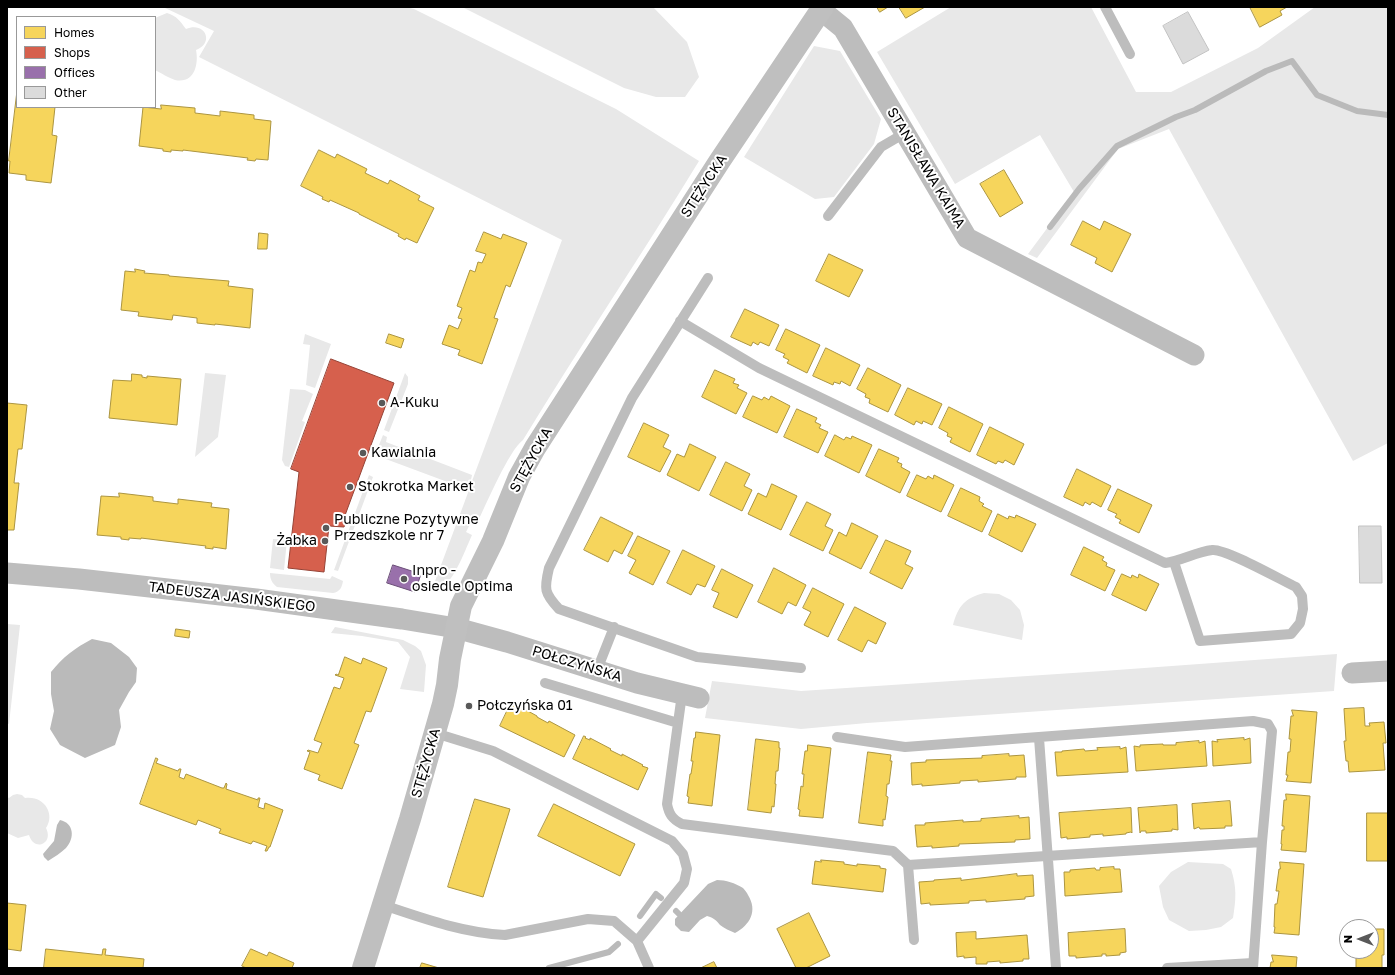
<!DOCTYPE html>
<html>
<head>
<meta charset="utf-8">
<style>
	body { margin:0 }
	#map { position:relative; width:1395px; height:975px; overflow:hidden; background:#fff; font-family:"Golos Text",sans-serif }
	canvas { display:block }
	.frame { position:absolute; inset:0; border:8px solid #000; pointer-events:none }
	.legend { position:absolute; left:16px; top:16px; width:140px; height:92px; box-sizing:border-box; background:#fff; border:1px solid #999; margin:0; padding:5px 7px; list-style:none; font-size:12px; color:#000 }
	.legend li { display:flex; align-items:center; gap:8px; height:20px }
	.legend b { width:20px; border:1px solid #999 }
	.north { position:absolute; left:1339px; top:919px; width:40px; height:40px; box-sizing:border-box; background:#fff; border:1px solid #999; border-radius:50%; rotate:270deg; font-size:11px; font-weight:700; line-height:16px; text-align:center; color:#000 }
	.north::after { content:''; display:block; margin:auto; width:14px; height:18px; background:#595959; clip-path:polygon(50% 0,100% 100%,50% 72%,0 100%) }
</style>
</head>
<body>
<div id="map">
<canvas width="1395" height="975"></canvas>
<div class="frame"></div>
<ul class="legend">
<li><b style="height:11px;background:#f6d55c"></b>Homes</li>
<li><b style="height:11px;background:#d6604d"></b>Shops</li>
<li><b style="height:11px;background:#9970ab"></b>Offices</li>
<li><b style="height:11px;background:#dbdbdb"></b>Other</li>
</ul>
<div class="north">N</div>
</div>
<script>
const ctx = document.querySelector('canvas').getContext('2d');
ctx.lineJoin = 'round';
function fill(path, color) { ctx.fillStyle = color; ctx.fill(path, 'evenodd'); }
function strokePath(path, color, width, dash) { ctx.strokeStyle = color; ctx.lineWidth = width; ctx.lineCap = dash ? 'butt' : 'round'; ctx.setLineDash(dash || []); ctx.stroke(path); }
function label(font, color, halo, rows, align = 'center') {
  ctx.font = font + ' "Golos Text",sans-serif'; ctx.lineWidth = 4; ctx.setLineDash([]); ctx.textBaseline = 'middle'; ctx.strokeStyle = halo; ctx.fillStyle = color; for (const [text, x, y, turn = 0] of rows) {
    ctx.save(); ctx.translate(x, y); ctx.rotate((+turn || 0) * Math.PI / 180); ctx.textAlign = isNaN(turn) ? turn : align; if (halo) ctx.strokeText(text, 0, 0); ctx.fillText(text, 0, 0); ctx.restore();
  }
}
fill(new Path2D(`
	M163,7H406L414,9L616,109L699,161C642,255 580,346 523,440C509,450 486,505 477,523L472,520L466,532L472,535C466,548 457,573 447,583C443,587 436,589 431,592L469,490L375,455L383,435L387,437L386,442L472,475L469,489L562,240L199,57L214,31Z
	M462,7H653L687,42L699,77L685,97H656L624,88Z
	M951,7H1091L1136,92H1171L1258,48L1315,7H1388V443L1353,461L1169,129L1118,149L1037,258L1028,254L1074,192L1040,135L955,184L877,52Z
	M167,13C177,16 180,21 186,29C205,21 215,43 196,50C199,65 194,84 175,80C171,79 159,72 155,70V18Z
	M814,46L840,51L881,119L874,144L834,197L815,199L744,157Z
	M305,334L331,344L315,388L306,385L310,345L303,344Z
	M205,373L226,375L218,437L195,457Z
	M405,373L408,377V384L389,432L384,430Z
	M290,389L305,390L313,394L302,421L305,422L289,467L285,466L282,460Z
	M369,475L373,477L338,571L334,570Z
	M273,539L287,540L284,570L270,568Z
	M270,573L330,579L332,576L343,581C342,587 340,592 333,593L277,587C272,583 270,579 270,573Z
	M984,593L999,594L1011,600L1020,610L1024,625L1022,640L953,625C958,606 965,598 984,593Z
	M7,624L20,625L9,724L7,723Z
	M335,627L403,640L415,646L421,651L426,665L424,692L400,689L410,657L398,642L362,636L331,633Z
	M1337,654L1334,691L867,723L801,729L705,718L712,681L801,691L1103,671Z
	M17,794L22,795L25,798C43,795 56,813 46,828C54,844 34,852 29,835L18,838L7,833V797L9,798L13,795Z
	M1188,862L1223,864L1231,869C1237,888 1236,899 1233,918L1221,927L1206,930L1189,931L1169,920L1163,907L1159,886L1171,872Z`), '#e8e8e8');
fill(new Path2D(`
	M92,639L111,643L129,657L137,668L136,682L129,692L119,710L121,727L115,745L85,758L60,745L50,729L54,711L51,694V672C63,657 75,648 92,639Z
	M60,820C74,823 75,838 66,848C61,853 54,857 48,861L44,857L43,854L54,841L57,825Z
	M717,880C726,880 735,883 743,888C745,890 747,893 748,895C758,911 750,925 735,933C730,931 724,928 720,925C716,920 714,918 707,916L700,920L689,932L681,931L675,925V919L708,884Z`), '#bababa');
const homes = new Path2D(`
	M877,7H888L880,12Z
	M899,7H925L906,18Z
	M1250,7H1287L1280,11L1282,15L1260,27Z
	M17,91V107H55L52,135L57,136L51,183L26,180V175L9,173L10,161H9Z
	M161,105L195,108V113L220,116V111L254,115V119L271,121L268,160L256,159L255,161L247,160L248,158L183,150V151L171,150V152L163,151V149L139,146L143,107L161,109Z
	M319,150L335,158L337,154L367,169L365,173L388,184L390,180L420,196L418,200L434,208L417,243L406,238L405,240L398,236L399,234L359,214V213L330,200L329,202L322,199L323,197L301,186Z
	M1004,170L1023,203L1000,217L980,184Z
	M1083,221L1100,230L1104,221L1131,234L1112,272L1095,263L1097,258L1071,245Z
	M484,232L501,239L503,234L527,243L510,287L506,285L494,318L498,319L482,364L458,355L460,350L442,344L449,325L458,329L462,319L458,318L462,308L457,306L470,270L475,272L478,262L482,263L486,254L476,251Z
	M259,233L268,234L267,249H258Z
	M829,254L863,270L849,297L816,281Z
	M135,269L145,271L144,273L169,275V276L229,281L228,286L253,289L250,328L215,324V325L197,323V318L173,315L172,320L138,316L139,312L121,310L125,271L135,272Z
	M745,309L779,325L769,346L760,342L758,345L753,342L751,346L731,337Z
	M786,329L820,345L807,373L787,363L789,360L783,357L785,354L776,350Z
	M389,334L404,339L401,348L386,343Z
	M826,348L860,365L850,386L841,381L840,384L834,382L833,385L813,376Z
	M868,368L901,385L888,412L869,403L870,399L865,397L866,394L857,389Z
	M715,370L735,379L733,383L739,385L737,388L747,393L736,414L702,397Z
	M132,374L142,375V377L147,378V376L181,379L177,425L109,418L113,380L131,381Z
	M908,388L942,404L932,425L923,421L922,424L916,421L914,425L895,415Z
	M753,396L762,400L764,397L769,400L771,396L790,406L777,433L743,417Z
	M7,403L27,405L22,449H18L14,483H19L14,530H7Z
	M949,407L983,424L970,452L950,442L952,438L947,436L948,433L939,428Z
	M797,409L817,418L815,422L821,425L819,428L828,432L818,453L784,437Z
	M644,423L669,435L663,447L671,451L660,472L628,457Z
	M990,427L1024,444L1014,465L1005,460L1003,463L998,461L996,464L977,455Z
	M835,435L844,440L846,437L851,439L852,436L872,445L859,473L825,456Z
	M690,444L716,457L699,491L667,475L677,454L684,457Z
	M879,449L899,458L897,462L902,464L901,467L910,472L900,493L866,476Z
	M726,462L750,474L744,486L752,490L742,511L710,495Z
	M1077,469L1111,486L1101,507L1092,502L1090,505L1085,502L1083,506L1064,497Z
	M917,475L926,479L928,476L933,479L934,475L954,485L941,512L907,496Z
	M772,484L797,496L781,530L748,514L758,493L766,497Z
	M961,488L980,497L979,501L984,504L982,506L992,511L982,532L948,516Z
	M1118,489L1152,505L1139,533L1119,523L1121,520L1115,517L1117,514L1108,510Z
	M119,493L153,497V501L178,504V499L212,503L211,507L229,509L226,549L213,547V549L205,548L206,546L141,538V539L129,538V540L121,539V537L97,535L101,496L119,497Z
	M807,502L831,514L825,526L833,530L823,551L790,535Z
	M998,514L1008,519L1009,516L1015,518L1016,515L1036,524L1022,552L989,535Z
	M601,517L633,533L622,554L614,550L608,562L584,550Z
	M852,523L878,536L861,569L829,553L839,532L846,536Z
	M638,536L670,551L653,585L629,573L636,560L628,556Z
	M886,540L911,551L905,564L913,568L902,589L870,573Z
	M1084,547L1104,557L1102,560L1107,563L1106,566L1115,570L1105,591L1071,575Z
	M683,550L715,566L705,587L697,584L691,595L667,583Z
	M774,568L806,585L796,606L788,602L782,614L758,602Z
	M722,569L753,585L737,618L713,607L719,593L712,590Z
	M1122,574L1131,578L1132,575L1138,578L1139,574L1159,584L1146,611L1112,595Z
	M813,588L844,604L828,637L804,625L811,612L803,608Z
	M855,607L886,623L876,644L868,640L862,652L838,640Z
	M176,629L190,631L189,638L175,636Z
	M345,657L361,664L363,658L387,668L371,712L366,711L354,743L359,745L342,789L318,780L320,775L304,769L310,752L307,751L308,750L318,753L322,743L314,740L334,687L340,689L344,678L335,675L336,674L338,675Z
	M511,703L516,707L517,705L537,716V717L548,723L549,721L575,735L564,757L500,726Z
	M1364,708L1365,726H1370L1369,723L1384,722L1386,743H1383L1385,770L1349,772L1348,761H1346L1344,741H1346L1344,709Z
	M1292,710L1317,712L1311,783L1286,781L1288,775H1286L1288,752H1290L1291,739H1289L1291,716H1293Z
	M696,732L720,735L712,806L688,803L689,797L687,796L690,774H691L693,761H691L694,738H695Z
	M584,736L586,737L585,738L590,740V738L611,749L610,750L622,756V754L643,765L642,766L648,768L638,790L573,759Z
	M1244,738V740L1250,738L1251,763L1213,766L1212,741L1218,742L1217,740Z
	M756,739L779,742V748H780L778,771H776L775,784H776L774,807L772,806L771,813L748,810Z
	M1199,741V743L1205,741L1207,766L1136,771L1134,746L1140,747V745L1163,744V745H1176V743Z
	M808,745L831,748L823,818L799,816L800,810L798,809L801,786L803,787L804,774H802L805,751H807Z
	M1120,747V749L1126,747L1128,772L1057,776L1055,752H1062V751L1084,749L1085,751L1098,750L1097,748Z
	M868,752L891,755L890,761H892L889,784H887L886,796L888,797L885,820L883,819V826L859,823Z
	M1009,754V756L1024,755L1026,777H1016V779L978,782V780L960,781V783L922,786V784L912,785L911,763L926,762V760L982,758V756Z
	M156,758L158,759L156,763L178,771L179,769H181L179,777L184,779L186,774L222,788H224L226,783L227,784L226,789L258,800V798H260L258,807L264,809L265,803L283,810L270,847H269L267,851H265L267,846L253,841L251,844L219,833L221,829L198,820L196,825L140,804Z
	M1286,794L1310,796L1306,852L1281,850L1282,844H1281L1282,830H1284V826H1282L1284,800H1286Z
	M475,799L510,809L483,897L448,887Z
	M1230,801L1232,826H1225V828L1200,829L1199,827L1194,829L1192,804Z
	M554,804L635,844L620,876L538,836Z
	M1177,805L1178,830L1172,829V831L1146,833V831H1141L1140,833L1138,808Z
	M1131,808L1132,833L1131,832L1126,833V834L1103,836V834L1090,835V837L1067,839V837L1061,838L1059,813Z
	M1367,813H1388V861H1367Z
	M1019,816V818L1029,817L1030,839L1015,840V842L959,844V846L932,848V846L917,847L915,825H925V823L963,820V822L981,821V819Z
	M821,860L844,862V864L857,866V864L880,866V868L886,869L883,892L812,884L815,861L821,862Z
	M1280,862L1304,864L1299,935L1274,933L1275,927H1274L1275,904H1277L1279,891H1276L1279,869H1280Z
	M1114,867V869H1120L1122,892L1065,896L1064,872H1070V870L1095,868L1096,870H1100V868Z
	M1017,874V876L1033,875L1034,896L1025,897V899L986,902V900L969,901V903L930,905V903L921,904L919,882L934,881V880L961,878V880Z
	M7,903L26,905L21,951L7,949Z
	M809,913L830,956L806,968H796L777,929Z
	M1125,929L1126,952L1120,953V955L1106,956V954H1102V956L1076,958V956H1069L1068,933Z
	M1371,929H1384V955H1382V968H1356V954H1354V951H1371Z
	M976,932V939L1027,935L1029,959H1023V961L1000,963V961L987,962V964H976V957L964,958V956L957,957L956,933Z
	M46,949L102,955L103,949H106L105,955L144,959L143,968H44Z
	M251,949L267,956L269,952L294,963L292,968H246L242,966Z
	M1272,955L1297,957L1296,968H1270L1271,962H1273Z
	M714,962L717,968H701Z
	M422,963L439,968H420Z`);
fill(homes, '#f6d55c');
strokePath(homes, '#ac9540', 1);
const shops = new Path2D(`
	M331,359L394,383L344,518L347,519L344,527L329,526L324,572L288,568L299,472L291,469Z`);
fill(shops, '#d6604d');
strokePath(shops, '#964336', 1);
const offices = new Path2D(`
	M393,565L421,574L415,592L387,583Z`);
fill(offices, '#9970ab');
strokePath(offices, '#6b4e78', 1);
strokePath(new Path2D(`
	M1050,227L1079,189L1117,146L1176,117L1195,110L1266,71L1292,61L1317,95L1357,111L1388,115
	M676,911L679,914
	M640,916L656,894L661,898
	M549,968L609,952L618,944`), '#bababa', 6);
const building = new Path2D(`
	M1188,12L1209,50L1183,64L1163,26Z
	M1359,526H1381L1382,583H1360Z`);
fill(building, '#dbdbdb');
strokePath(building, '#c3c3c3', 1);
strokePath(new Path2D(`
	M1105,7L1130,54
	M828,216L881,147L905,133
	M708,278L632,398L549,568C544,589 544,593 559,609L697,657L801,668
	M680,321L759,368L1165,563C1181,561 1196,552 1212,550C1225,548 1281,580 1296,587L1302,596L1303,609L1300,623L1291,634L1200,641L1174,562
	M597,670L614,627
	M545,683L678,723L667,804C669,814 672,819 682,824L893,851L908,865L914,940
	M678,723L682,694
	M435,733L493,751L672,841L683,854L687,869L684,883L637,941
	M837,737L905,747L1253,721L1268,724L1272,731L1262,842
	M1039,738L1056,968
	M908,865L1262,842L1253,968
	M383,905C422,918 463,933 505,935L588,919L614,921L637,941L649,968
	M1167,968L1253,963`), '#bdbdbd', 10);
strokePath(new Path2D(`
	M821,10L843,28L967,238L1194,355
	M7,573L79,579L256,599L402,619L456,628L507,642L637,683L699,698
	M1352,673L1388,671`), '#bdbdbd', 21);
strokePath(new Path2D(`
	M363,968L410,819L443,704L447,685L450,659L461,606L493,541L519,477L535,448L719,162L823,7`), '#bfbfbf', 22);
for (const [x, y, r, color] of [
	[382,403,4,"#595959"],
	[363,453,4,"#595959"],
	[350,487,4,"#595959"],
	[326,528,4,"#595959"],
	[325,541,4,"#595959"],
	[404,579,4,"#595959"],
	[469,706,4,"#595959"]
]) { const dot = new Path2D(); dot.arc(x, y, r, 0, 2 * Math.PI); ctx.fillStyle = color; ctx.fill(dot); strokePath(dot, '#fff', 1.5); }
label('14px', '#000', '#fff', [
	["STANISŁAWA KAIMA",926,168,59],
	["STĘŻYCKA",704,186,-57],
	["STĘŻYCKA",531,460,-61],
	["TADEUSZA JASIŃSKIEGO",232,597,7],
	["POŁCZYŃSKA",577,664,17],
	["STĘŻYCKA",426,763,-74]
]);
label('14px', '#000', '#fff', [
	["A-Kuku",390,403],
	["Kawialnia",371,453],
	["Stokrotka Market",358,487],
	["Publiczne Pozytywne",334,520],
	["Przedszkole nr 7",334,536],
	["Żabka",317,541,"right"],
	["Inpro -",412,571],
	["osiedle Optima",412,587],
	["Połczyńska 01",477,706]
], 'left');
</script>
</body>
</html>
